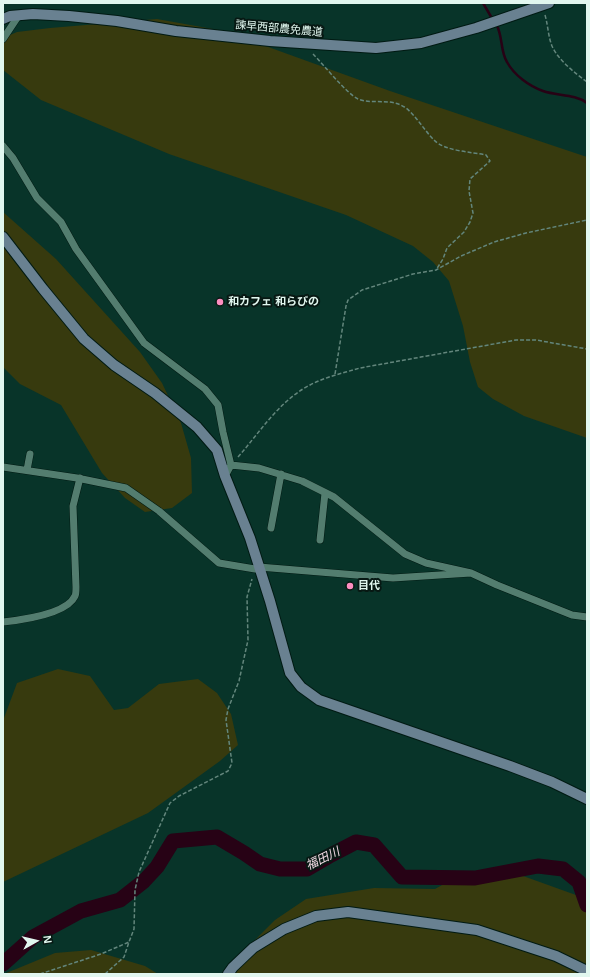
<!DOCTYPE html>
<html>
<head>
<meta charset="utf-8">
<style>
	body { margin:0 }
	#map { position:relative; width:590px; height:977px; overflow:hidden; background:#083429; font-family:Helvetica,sans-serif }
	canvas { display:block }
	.frame { position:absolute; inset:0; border:4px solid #e1f7ef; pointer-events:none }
	.north { position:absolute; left:16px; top:921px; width:40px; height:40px; -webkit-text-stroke:3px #071813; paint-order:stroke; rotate:82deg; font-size:11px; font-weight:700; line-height:16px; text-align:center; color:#e1f7ef }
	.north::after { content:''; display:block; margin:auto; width:14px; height:18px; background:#e1f7ef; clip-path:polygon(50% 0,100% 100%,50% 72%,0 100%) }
</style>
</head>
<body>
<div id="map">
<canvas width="590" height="977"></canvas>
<div class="frame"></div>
<div class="north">N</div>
</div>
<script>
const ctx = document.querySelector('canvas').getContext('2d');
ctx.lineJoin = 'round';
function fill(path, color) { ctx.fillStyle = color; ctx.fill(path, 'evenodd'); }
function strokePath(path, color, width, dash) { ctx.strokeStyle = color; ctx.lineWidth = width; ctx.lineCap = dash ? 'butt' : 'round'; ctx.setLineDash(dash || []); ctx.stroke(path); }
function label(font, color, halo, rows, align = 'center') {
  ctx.font = font + ' Helvetica,"Noto Sans JP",sans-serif'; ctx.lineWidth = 4; ctx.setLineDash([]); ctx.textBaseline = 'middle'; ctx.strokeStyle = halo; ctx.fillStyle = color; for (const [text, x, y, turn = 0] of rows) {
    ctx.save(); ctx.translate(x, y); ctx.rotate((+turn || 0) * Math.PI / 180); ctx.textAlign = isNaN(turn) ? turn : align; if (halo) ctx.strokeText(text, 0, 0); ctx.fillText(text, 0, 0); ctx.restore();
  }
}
fill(new Path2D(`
	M157,19L224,31L390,91L587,157V438L524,416L493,399L478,387L470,362L463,326L449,281L433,262L413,246L346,215L169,154L41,100L3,70V38L17,32L50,28Z
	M3,212L56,259L140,352L162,383L181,423L191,458L192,493L172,508L145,512L125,498L102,473L61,405L20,384L3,367Z
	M58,669L90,676L114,710L128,708L159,684L198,679L217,693L231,714L238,745L220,761L148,813L3,882V756L4,718L17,683Z
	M512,872L587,899V974H224L246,949L275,920L306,899L374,888L435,889L460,875Z
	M91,950L145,966L158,974H4L55,953Z`), '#373a0e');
strokePath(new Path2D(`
	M483,3L493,20
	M496,24C503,35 500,51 507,62C514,75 529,86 543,91C557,96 575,94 587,103`), '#270215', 2.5);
strokePath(new Path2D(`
	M3,964L33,937L81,911L120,900L144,881L157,867L173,841L217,837L244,853L260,864L280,869H307L331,855L356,842L374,845L402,877L475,878L538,866L563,869L579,882L587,905`), '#270215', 15);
const street = new Path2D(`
	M3,39L19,15
	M3,146L13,158L37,198L61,222L76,249L144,343L205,389L218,405L223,432L231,465L225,476
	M231,465L259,468L302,481L334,497L405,554L426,563L471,573L497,585L572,615L587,617
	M3,467L77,478L126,488L159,511L219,563L255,569L259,567L393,578L471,573
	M27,470L30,454
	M271,528L281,474
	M320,540L325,493
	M3,622C21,620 67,614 75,596C76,594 76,589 76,587L73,506L80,478`);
const secondary = new Path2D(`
	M3,19L10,16L33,14L69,16L117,21L176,31L270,41L376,48L421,43L476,28L549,3
	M3,237L43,289L84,339L114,365L155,393L197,427L217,450L225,476L250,538L270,601L290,673L301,687L319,700L510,766L552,782L587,799
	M228,974L233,967L253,948L284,929L316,916L348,912L477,930L556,956L587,971`);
strokePath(street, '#001a13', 8);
strokePath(secondary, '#001a13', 12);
strokePath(new Path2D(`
	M545,15C548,25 548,36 552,46C558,60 575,73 587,82
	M313,54C323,64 347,94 358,99C373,105 390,97 406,108C417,117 424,130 434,140C444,151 472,152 486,155L490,161L470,179L469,191L473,213L470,222L464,232L447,248L443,259L436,270
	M335,374L346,306L348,300L362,290L413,274L436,270L461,256L494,242L526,233L587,220
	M238,457C260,432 279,401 310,385C325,377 343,373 360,368L516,340H536L587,349
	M40,974L101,954L129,942
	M105,974L124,957L129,942L134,929L135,890L139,872L170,803L179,796L228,771L232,763L226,720L228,709L239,681L248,640L247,597L252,579`), '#63867c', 1.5, [4, 2]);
strokePath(street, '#537d6f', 7);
strokePath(secondary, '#698191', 10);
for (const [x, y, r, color] of [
	[220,302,4,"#fd8ec0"],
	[350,586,4,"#fd8ec0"]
]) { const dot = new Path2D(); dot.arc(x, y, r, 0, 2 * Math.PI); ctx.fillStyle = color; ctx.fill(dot); strokePath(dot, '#071813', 1.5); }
label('11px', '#e1f7ef', '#071813', [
	["諫早西部農免農道",279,29,5]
]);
label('bold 11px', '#e1f7ef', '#071813', [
	["和カフェ 和らびの",228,302],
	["目代",358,586]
], 'left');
label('italic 12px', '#f4dce6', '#071813', [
	["福田川",323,859,-26]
]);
</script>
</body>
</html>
